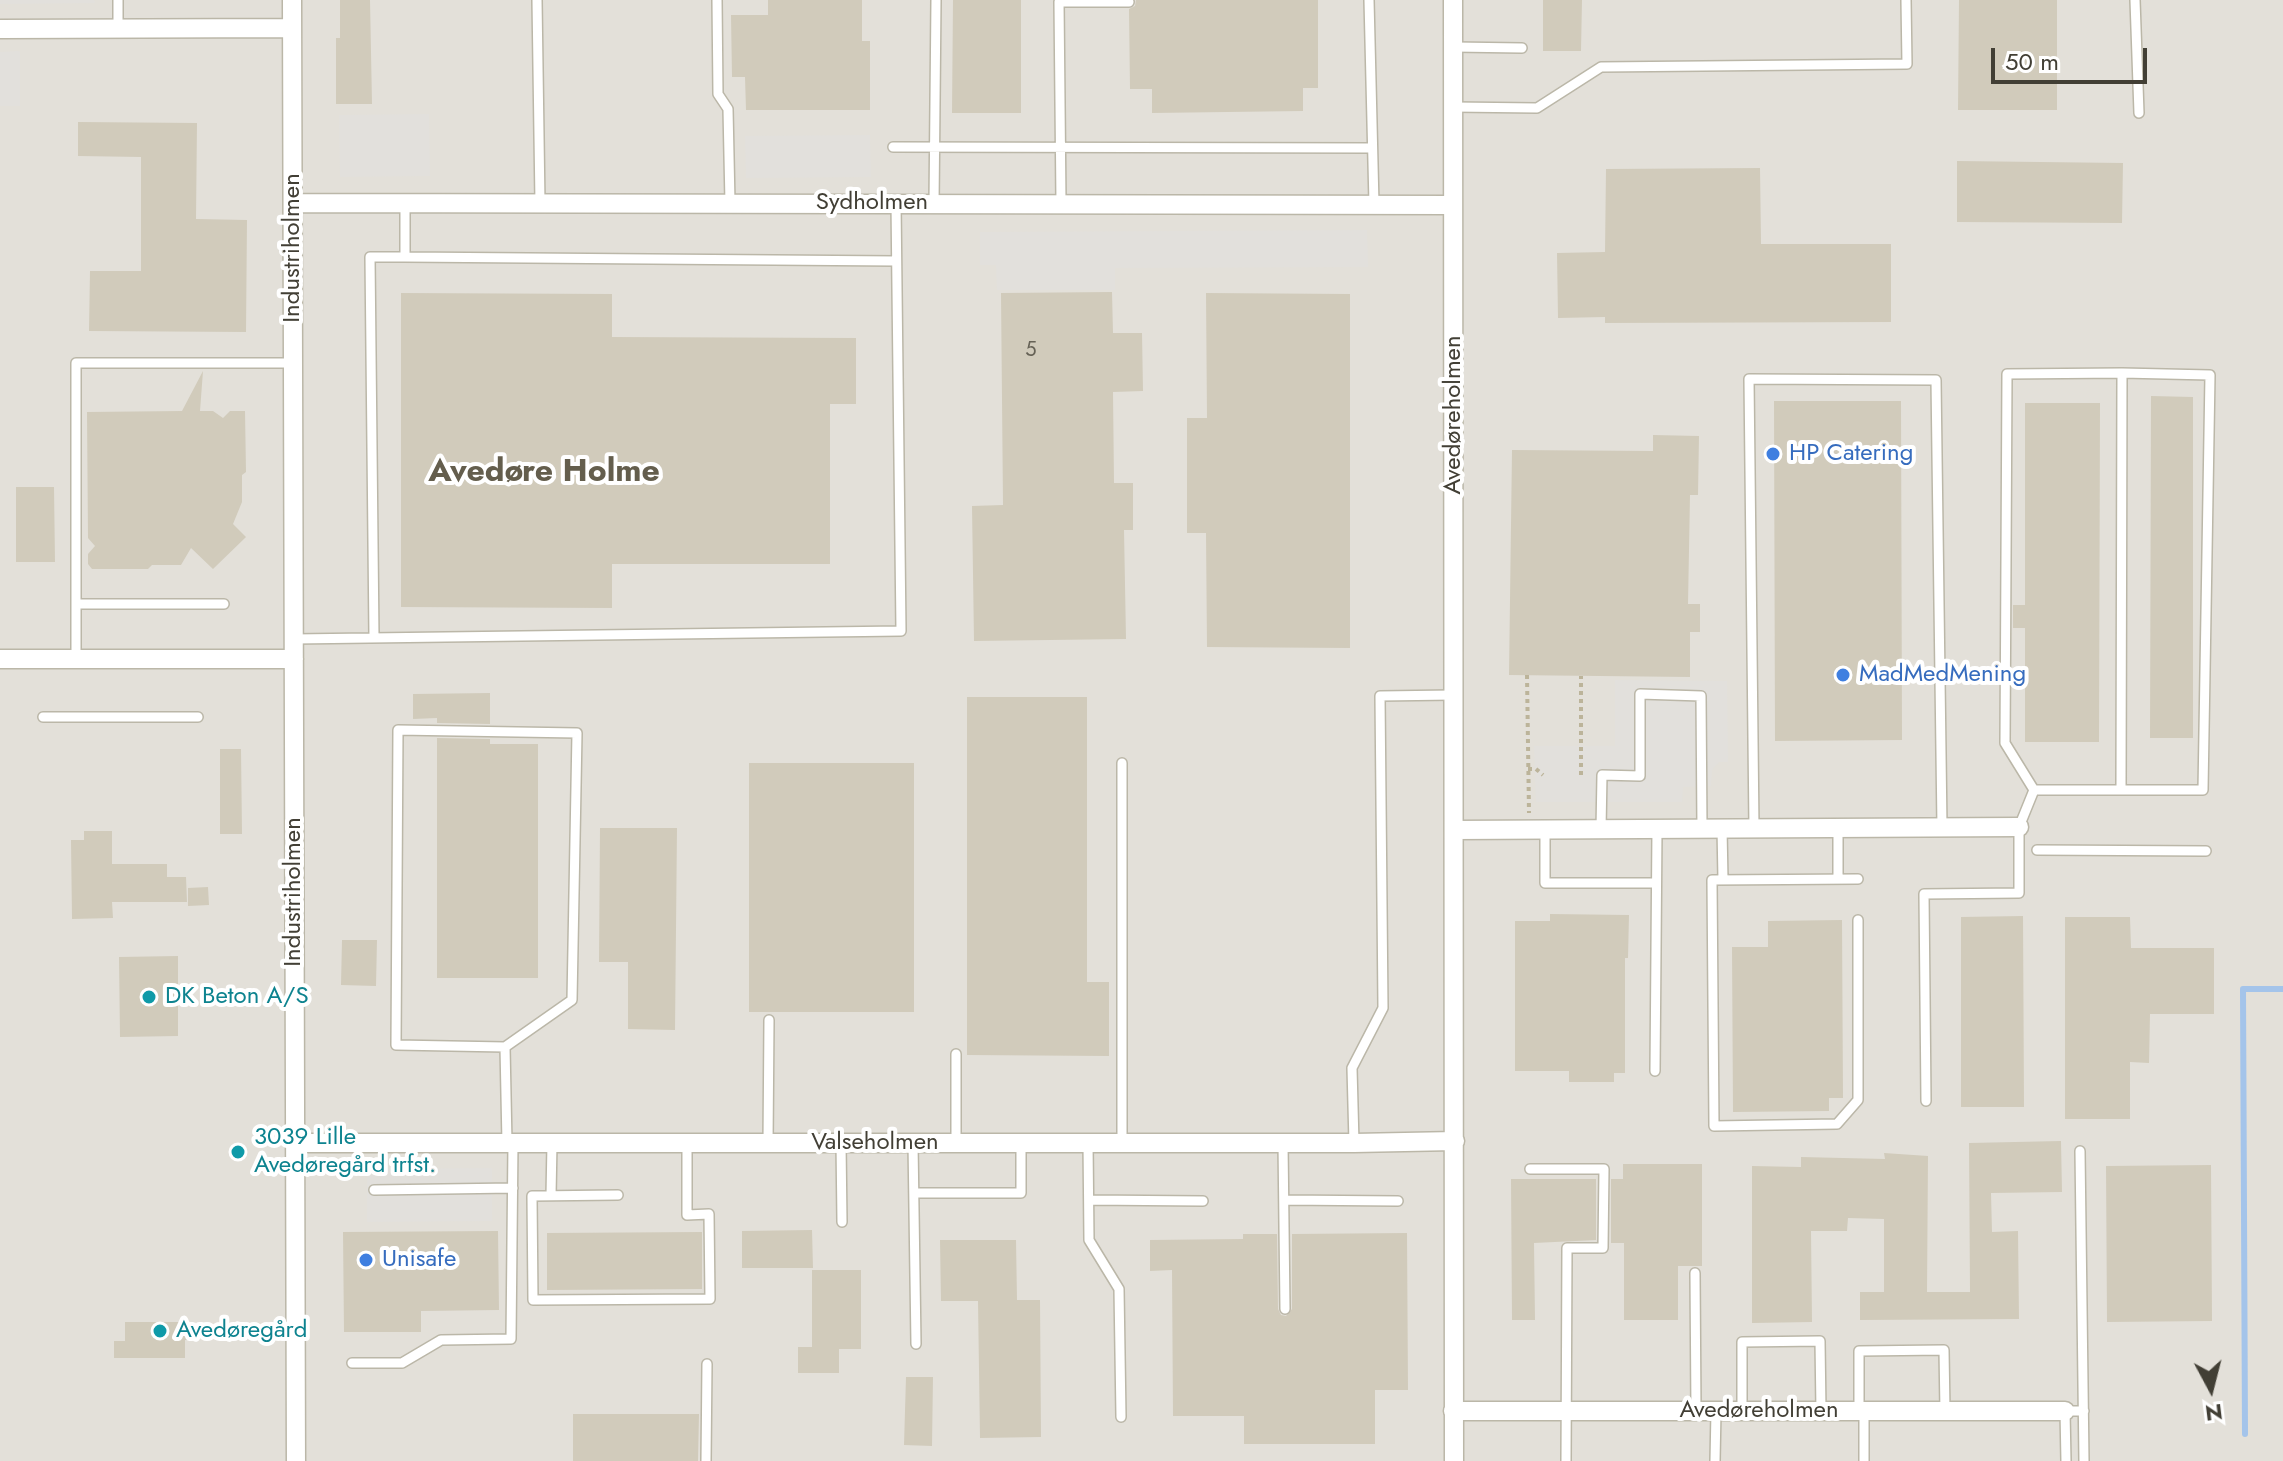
<!DOCTYPE html>
<html>
<head>
<meta charset="utf-8">
<style>
	body { margin:0 }
	#map { position:relative; width:2283px; height:1461px; overflow:hidden; background:#f1efe4; font-family:Jost,sans-serif }
	canvas { display:block }
	.north { position:absolute; left:2171px; top:1349px; width:80px; height:80px; -webkit-text-stroke:6px #fff; paint-order:stroke; rotate:173deg; font-size:22px; font-weight:700; line-height:32px; text-align:center; color:#423f35 }
	.north::after { content:''; display:block; margin:auto; width:28px; height:36px; background:#423f35; clip-path:polygon(50% 0,100% 100%,50% 72%,0 100%) }
	.scale { position:absolute; left:1991px; top:48px; width:156px; height:36px; box-sizing:border-box; border:4px solid #423f35; border-top:0; padding-left:10px; font-size:24px; line-height:28px; white-space:nowrap; color:#423f35; -webkit-text-stroke:6px #fff; paint-order:stroke }
</style>
</head>
<body>
<div id="map">
<canvas width="2283" height="1461"></canvas>
<div class="north">N</div>
<div class="scale">50 m</div>
</div>
<script>
const ctx = document.querySelector('canvas').getContext('2d');
ctx.lineJoin = 'round';
function fill(path, color) { ctx.fillStyle = color; ctx.fill(path, 'evenodd'); }
function strokePath(path, color, width, dash) { ctx.strokeStyle = color; ctx.lineWidth = width; ctx.lineCap = dash ? 'butt' : 'round'; ctx.setLineDash(dash || []); ctx.stroke(path); }
function label(font, color, halo, rows, align = 'center') {
  ctx.font = font + ' Jost,sans-serif'; ctx.lineWidth = 8; ctx.setLineDash([]); ctx.textBaseline = 'middle'; ctx.strokeStyle = halo; ctx.fillStyle = color; for (const [text, x, y, turn = 0] of rows) {
    ctx.save(); ctx.translate(x, y); ctx.rotate((+turn || 0) * Math.PI / 180); ctx.textAlign = isNaN(turn) ? turn : align; if (halo) ctx.strokeText(text, 0, 0); ctx.fillText(text, 0, 0); ctx.restore();
  }
}
fill(new Path2D(`
	M0,0H2283V1461H0Z`), '#e3e0d9');
fill(new Path2D(`
	M0,0H94L95,3L0,4Z
	M20,51V106H0V52Z
	M429,114L430,176L340,177L339,115Z
	M870,135L871,177L746,178L745,136Z
	M1367,230L1368,267L1115,268V290H997L996,265H980V232Z
	M1615,680L1727,681L1728,762H1719L1712,770L1711,786L1683,787L1682,802H1536L1534,746H1615Z
	M492,1168V1221L367,1222V1169Z`), '#e2e0dc');
strokePath(new Path2D(`
	M2245,1434L2243,989H2283`), '#a4c4ea', 6);
fill(new Path2D(`
	M340,0H370L372,104H336V38H340Z
	M768,0H862V41H870V110H746L745,77H732L731,15H768Z
	M953,0H1021V113H952Z
	M1136,0H1318V88H1303V111L1152,113V89H1130L1129,9L1135,6Z
	M1543,0H1582L1581,51H1543Z
	M1959,0H2057V110H1958Z
	M78,122L197,123L196,219L247,220L246,332L89,331L90,271H141V157L78,156Z
	M1957,161L2123,163L2122,223L1957,222Z
	M1760,168L1761,244H1891V322L1605,323V317L1558,318L1557,253L1605,252L1606,169Z
	M1112,292L1113,333H1142L1143,391L1113,392L1114,483H1133V530H1124L1126,639L974,641L972,506L1003,505L1001,293Z
	M401,293L612,294V337L856,338V404H830V564H612V608L401,607Z
	M1206,293L1350,294V648L1207,647L1206,533H1187V418H1207Z
	M203,371L200,411H213L223,418L230,411H245L246,472L242,475V502L233,524L246,537L213,569L191,548L181,565H152L148,569H92L88,564V554L95,546L88,538L87,412L182,411Z
	M2151,396L2193,397V738H2150Z
	M1774,401H1901L1902,740L1775,741Z
	M2025,403H2100L2099,742H2025V628H2013V605H2025Z
	M1653,435L1699,436L1698,495H1690L1688,604H1700V632H1690V677L1509,675L1512,450L1653,451Z
	M16,487H54L55,562H16Z
	M490,693V724L437,723V718L413,719V694Z
	M967,697H1087V982H1109V1056L967,1055Z
	M437,738L490,739V744H538V978H437Z
	M220,749H241L242,834H220Z
	M749,763H914V1012H749Z
	M600,828H677L675,1030L628,1029V962H599Z
	M84,831H112V864H167V877H186L187,902H112L113,918L72,919L71,840H84Z
	M208,887L209,905L188,906V888Z
	M1550,914L1629,915L1628,958H1625V1073H1614V1082H1569V1071H1515V921H1550Z
	M2023,916L2024,1107H1961V917Z
	M2065,917H2130L2131,948H2214V1014H2150L2149,1063L2130,1062V1119H2065Z
	M1842,920L1843,1098H1829V1111L1733,1112L1732,947H1768V921Z
	M342,940H377L376,986L341,985Z
	M178,956V1036L120,1037L119,957Z
	M2061,1141L2062,1192L1991,1193L1992,1232L2018,1231L2019,1319L1860,1320V1292H1884V1219L1848,1218L1847,1231H1811L1812,1322L1752,1323V1166L1801,1167V1157L1885,1159L1884,1153L1928,1156L1927,1292H1970L1969,1143Z
	M1623,1164H1702V1266H1678V1320H1624V1243H1611V1179H1623Z
	M2211,1165L2212,1321L2107,1322L2106,1166Z
	M1511,1179H1596V1240L1534,1243L1535,1320H1512Z
	M812,1230L813,1268H742V1231Z
	M498,1231L499,1310L421,1311V1332H344L343,1232Z
	M702,1232V1289L547,1290V1233Z
	M1407,1233L1408,1390H1375V1444H1244V1416H1173L1172,1270L1150,1271V1240L1243,1239V1234H1277L1278,1309L1281,1315L1286,1316L1292,1309V1234Z
	M940,1240H1016L1017,1300H1040L1041,1437L980,1438L978,1301H941Z
	M812,1270H861V1349H839V1373H798V1347H812Z
	M125,1322H195L196,1340H185V1358H114V1341H125Z
	M906,1377H933L932,1446L904,1445Z
	M573,1414H699L698,1461H573Z`), '#d1cbbb');
const service = new Path2D(`
	M118,0V28
	M537,0L540,203
	M717,0L718,94L728,109L730,203
	M1369,0L1374,204
	M2135,0L2139,113
	M1454,47L1522,48
	M1453,107L1537,108L1601,67L1907,64L1906,0
	M893,147L1372,148
	M1061,203L1059,2H1129
	M934,204L936,0
	M405,257L896,261
	M2122,373L2210,375L2203,790H2034L2005,743L2007,374Z
	M76,604H224
	M374,638L370,257H405V203
	M294,639L901,631L896,203
	M76,659V363H293
	M43,717H198
	M1122,763V1143
	M2121,790L2122,373
	M1722,828L1723,880
	M1754,828L1749,379L1936,380L1942,827
	M1838,828V879
	M1545,829V883H1656
	M1601,829L1602,775L1640,776V694L1701,696L1702,829
	M2037,850L2206,851
	M1858,879L1712,880L1714,1126L1837,1124L1858,1100V920
	M505,1047L572,1000L577,733L398,730L396,1045L505,1047L507,1143
	M1655,1071L1657,829
	M1926,1101L1924,894L2019,893V827L2034,790
	M768,1143L769,1020
	M841,1143L842,1222
	M913,1143L916,1344
	M956,1143V1054
	M1088,1143L1089,1240L1119,1289L1121,1417
	M1283,1143L1285,1309
	M1354,1143L1352,1068L1383,1008L1380,696L1453,695
	M2080,1151L2084,1461
	M1530,1169H1604L1603,1248H1567L1566,1461
	M374,1190L513,1188
	M914,1193H1021V1143
	M618,1195L532,1196L533,1300L710,1299L709,1214L687,1215V1143
	M551,1196L552,1143
	M1089,1200L1203,1201
	M1284,1200L1398,1201
	M1695,1273L1696,1411
	M352,1363H402L441,1340L511,1339L513,1143
	M1742,1411V1342L1820,1341L1821,1411
	M1859,1411V1351L1944,1350L1945,1411
	M1864,1411V1461
	M706,1461L707,1364
	M1715,1461L1716,1411
	M2066,1461L2065,1411H2084`);
const minor = new Path2D(`
	M292,0L296,1461
	M1453,0L1454,1461
	M0,29L292,28
	M293,203L1452,205
	M0,659H294
	M1454,830L2019,827
	M295,1143H1354L1455,1141
	M1453,1411H2065`);
strokePath(service, '#bbb7a8', 12);
strokePath(minor, '#bbb7a8', 21);
strokePath(new Path2D(`
	M1527,675L1529,813
	M1528,769H1536L1543,775
	M1581,775V676`), '#bcb49a', 4, [4, 4]);
strokePath(service, '#fff', 9);
strokePath(minor, '#fff', 18);
for (const [x, y, r, color] of [
	[1773,454,8,"#3f7fe0"],
	[1843,675,8,"#3f7fe0"],
	[149,997,8,"#0f9aa8"],
	[238,1152,8,"#0f9aa8"],
	[366,1260,8,"#3f7fe0"],
	[160,1331,8,"#0f9aa8"]
]) { const dot = new Path2D(); dot.arc(x, y, r, 0, 2 * Math.PI); ctx.fillStyle = color; ctx.fill(dot); strokePath(dot, '#fff', 3); }
label('20px', '#666256', null, [
	["5",1031,351]
]);
label('24px', '#423f35', '#fff', [
	["Sydholmen",872,203],
	["Industriholmen",293,248,-90],
	["Avedøreholmen",1454,415,-90],
	["Industriholmen",294,892,-90],
	["Valseholmen",875,1143],
	["Avedøreholmen",1759,1411]
]);
label('24px', '#366cbe', '#fff', [
	["HP Catering",1789,454],
	["MadMedMening",1859,675],
	["Unisafe",382,1260]
], 'left');
label('24px', '#0d838f', '#fff', [
	["DK Beton A/S",165,997],
	["3039 Lille",254,1138],
	["Avedøregård trfst.",254,1166],
	["Avedøregård",176,1331]
], 'left');
label('bold 32px', '#645e4d', '#fff', [
	["Avedøre Holme",544,473]
]);
</script>
</body>
</html>
